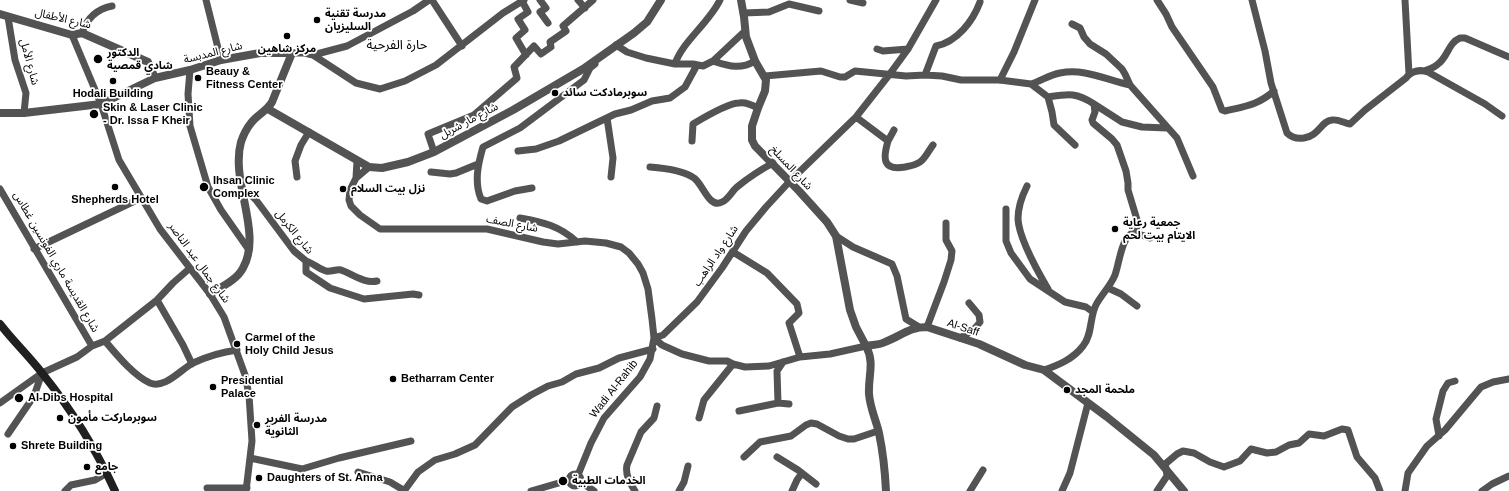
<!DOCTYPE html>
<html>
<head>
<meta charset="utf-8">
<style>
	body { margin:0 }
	canvas { display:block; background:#fff }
</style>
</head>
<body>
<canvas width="1509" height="491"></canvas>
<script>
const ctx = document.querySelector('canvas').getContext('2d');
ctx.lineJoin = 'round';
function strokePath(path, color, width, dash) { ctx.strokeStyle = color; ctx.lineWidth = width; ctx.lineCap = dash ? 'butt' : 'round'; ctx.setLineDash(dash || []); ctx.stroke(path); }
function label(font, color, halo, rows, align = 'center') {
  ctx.font = font + ' Helvetica,"Noto Sans Arabic",sans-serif'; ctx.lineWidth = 3.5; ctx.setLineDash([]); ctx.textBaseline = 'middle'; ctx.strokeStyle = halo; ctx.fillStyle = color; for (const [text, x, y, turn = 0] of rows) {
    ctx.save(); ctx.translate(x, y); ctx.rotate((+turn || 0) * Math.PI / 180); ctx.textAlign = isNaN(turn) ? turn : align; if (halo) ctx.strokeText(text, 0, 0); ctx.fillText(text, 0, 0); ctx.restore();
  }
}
strokePath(new Path2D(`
	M206,0L221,60
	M432,0L462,46
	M540,0L546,8L540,12L548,23
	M578,0L585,8
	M850,0L863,3
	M1157,0L1166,14L1172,27L1213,87L1222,110L1225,111C1246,106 1258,105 1274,91
	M1252,0L1265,51L1271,83L1287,133C1292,138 1297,139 1304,138C1319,136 1321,121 1332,120C1338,119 1344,123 1350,124L1365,110L1406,78C1411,71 1420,69 1428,72L1485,104L1502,116
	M1405,0L1409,74
	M522,1L528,12L518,19L525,30L516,38L526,55
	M744,13L769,12L789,4L819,11
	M8,17L15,60L26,93L24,113
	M1072,24L1080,28L1084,37L1090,44L1106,54L1122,69L1125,74L1130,85L1177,138L1193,176
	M82,33C87,18 97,9 112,6
	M72,35L101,104L119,160L160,229L210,294L224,317L245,375L249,395L252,441L246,491
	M616,45L627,52L646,58L675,64H693L703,66L713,61C729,66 740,70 755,61
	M877,49L883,51L908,49
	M292,53H304L313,55L356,83L380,89L405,81L436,65L503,13L524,0
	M313,55L347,46L413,11L429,0
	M713,61L745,31
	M675,64C682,42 709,23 720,0
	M190,70L188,94L190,126L208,187L221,210L249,250
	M1424,71C1429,69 1434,68 1438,64C1448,57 1448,43 1460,38H1465L1509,57
	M925,75L936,46C957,42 973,21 980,2
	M765,76L821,71L840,77H845L855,71L906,76L925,75L942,76L961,80H1000L1031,84L1048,97L1052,112L1054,125L1075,145
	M1000,80L1014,52L1035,0
	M1031,84C1041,81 1049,75 1060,73C1085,68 1106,80 1130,85
	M1094,104L1122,122L1142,127L1167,128
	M856,117L888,141C883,158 882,171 905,167C910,166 916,165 920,162C925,159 929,150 933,145
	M607,118L613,158L611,177
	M692,141L693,124C703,118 729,103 739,103C746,102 752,105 758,108
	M888,141L894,130
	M518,151L536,149L559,141L615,114L631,110L652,101L670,98L685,87L697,65
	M434,152L428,134L474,115L517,78L514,67L534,46L541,54L551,47L550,42L566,31L563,26L593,0
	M369,167L356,178L350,190L349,200L351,206L360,215L380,229H487L543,242L558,244L585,241L606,243L621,247L629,253L638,264L643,273L648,289L652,319L654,338L650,359L640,377L604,418L591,443L578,475
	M650,167C663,168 683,170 694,178C703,184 709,209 722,202C728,200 732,191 737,187C748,178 760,170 773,163
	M431,172L450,174L456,173L478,164
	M297,177L295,161L301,145L309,132
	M356,178L357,161
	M1027,186C1022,196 1018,207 1018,219C1019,238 1038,272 1048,289
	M532,188L515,191L487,201L481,199C474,182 478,164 483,147L520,128L584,80L590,68L595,64
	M0,189L92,346
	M243,192L250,194L256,200L294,251L306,261V272L330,288L364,299L413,294L419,295
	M1006,209V241L1011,253L1030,279L1065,302L1086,307L1093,312
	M520,218C543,222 560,226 577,242
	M1133,232L1150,238
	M836,236L853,247L892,264L897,276L906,319L919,327
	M34,249L141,198
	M733,252L767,273L797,304L799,313L789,323L800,357
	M306,261C313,263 319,269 326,271C331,272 336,269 341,270C352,274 365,284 377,281
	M1108,288L1121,294L1137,306
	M157,300L183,345L192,364
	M927,327L944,282L951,260L952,251L946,240V223
	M654,338L663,335L697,302L722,268L746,231L766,207L790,181L856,117L889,75L908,49L936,0
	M654,338L662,345L682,354L709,361H727L733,364L745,367L769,366L800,357L830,354L866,346
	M960,338C968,334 975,330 980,322L979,315L969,303
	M105,341C116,354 134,376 150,383C165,389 180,370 193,363C206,357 222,352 237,350
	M1044,370C1059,365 1073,359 1083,346C1093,334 1089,316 1097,303C1103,293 1111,285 1115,275C1119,263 1120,250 1126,239C1130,233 1138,231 1138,223L1128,190V183L1126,171L1117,145L1112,139L1093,123L1092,120L1095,112L1094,104C1076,92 1068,94 1048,97
	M0,403L42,373L77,357L92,346L105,341L157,300L173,283L190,268
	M778,403L777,371L783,362
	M739,411L778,403L789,404
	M699,418L704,400L733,364
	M8,434L34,396L42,373
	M1439,436L1436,419L1443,391L1448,383L1455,381
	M744,457L760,442L791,436L806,425L811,423L817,424L839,436L848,439H854L878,431
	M777,457L798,470L816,484
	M250,458L302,469L339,458L411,441
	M1164,465L1177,454L1183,451L1194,453L1210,462L1224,467L1240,461L1251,449L1267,453L1276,452L1289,445L1299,443L1309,434L1324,436L1342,429L1348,430L1357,457L1375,478L1380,491
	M358,472L390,482L405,491
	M569 480a6 6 0 1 1 12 0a6 6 0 1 1-12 0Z
	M581,482L594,491
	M207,488H247
	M65,491L71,485L95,480L107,473
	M404,491L418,472L435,460L455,454L475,445L512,407L531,395L548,386L562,382L576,374L599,368L619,358L653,349
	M531,491L569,480
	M635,491C630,483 625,475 627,465L641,432L654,418L657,406
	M679,491L684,482L688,466
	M792,491L797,480L802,473
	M970,491L983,470
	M1062,491L1070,473L1088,403
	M1157,491L1167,476L1166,468
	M1405,491L1408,473L1427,446L1445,430L1481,387L1493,382L1509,379
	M1482,491L1492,484L1509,476`), '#535353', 7);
strokePath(new Path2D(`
	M741,0L744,17L746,37L755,61L766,80L765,91L758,108L752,126V140L755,146L799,191L827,222L836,236L850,310L856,327L866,346
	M0,14L72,35L82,33L148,62L155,78
	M268,109L369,167L382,168L408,162L434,152L513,110L583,69L634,33L647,22L661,0
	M0,113H24L101,104L155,78L190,70L221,60L260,53H292L272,102C267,111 257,115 251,123C247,128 243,136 241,142C230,181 263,233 243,268C237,280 221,287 210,294
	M886,491C885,471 883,452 879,433C876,420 870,408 869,394C868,376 875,363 866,346C872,345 879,345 885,342C901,336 909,327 927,327L979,344L1025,365L1044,370L1107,417L1154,455L1184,491`), '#535353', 8);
strokePath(new Path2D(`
	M0,324C13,341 29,356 42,373C71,409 96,449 115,491`), '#202020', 8);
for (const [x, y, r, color] of [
	[317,20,4,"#000"],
	[287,36,4,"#000"],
	[98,59,5,"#000"],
	[198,78,4,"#000"],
	[113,81,4,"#000"],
	[555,93,4,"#000"],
	[94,114,5,"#000"],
	[115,187,4,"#000"],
	[204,187,5,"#000"],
	[343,189,4,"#000"],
	[1115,229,4,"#000"],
	[237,344,4,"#000"],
	[393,379,4,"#000"],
	[213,387,4,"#000"],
	[1067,390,4,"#000"],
	[19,398,5,"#000"],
	[60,418,4,"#000"],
	[257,425,4,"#000"],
	[13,446,4,"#000"],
	[87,467,4,"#000"],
	[259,478,4,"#000"],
	[563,481,5,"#000"]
]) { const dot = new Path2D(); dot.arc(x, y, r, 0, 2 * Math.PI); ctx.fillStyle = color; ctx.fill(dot); strokePath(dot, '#fff', 1.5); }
label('bold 11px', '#000', '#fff', [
	["مدرسة تقنية",325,14],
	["السليزيان",325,27],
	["مركز شاهين",287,49,"center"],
	["الدكتور",107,53],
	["شادي قمصية",107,66],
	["Beauy &",206,72],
	["Fitness Center",206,85],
	["سوبرمادكت سائد",563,93],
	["Hodali Building",113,94,"center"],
	["Skin & Laser Clinic",103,108],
	["- Dr. Issa F Kheir",103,121],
	["Ihsan Clinic",213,181],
	["Complex",213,194],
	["نزل بيت السلام",351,189],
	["Shepherds Hotel",115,200,"center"],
	["جمعية رعاية",1123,223],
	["الايتام بيت لحم",1123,236],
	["Carmel of the",245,338],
	["Holy Child Jesus",245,351],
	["Betharram Center",401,379],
	["Presidential",221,381],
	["Palace",221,394],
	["ملحمة المجد",1075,390],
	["Al-Dibs Hospital",28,398],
	["سوبرماركت مأمون",68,418],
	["مدرسة الفرير",265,419],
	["الثانوية",265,432],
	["Shrete Building",21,446],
	["جامع",95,467],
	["Daughters of St. Anna",267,478],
	["الخدمات الطبية",572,481]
], 'left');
label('11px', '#000', '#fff', [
	["شارع الأطفال",63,19,13],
	["شارع المدبسة",213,53,-14],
	["شارع الأمل",29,62,75],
	["شارع مار شربل",469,121,-28],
	["شارع المسلخ",791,168,47],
	["شارع الصف",512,224,11],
	["شارع الكرمل",294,232,51],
	["شارع واد الراهب",716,256,-56],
	["شارع القديسة ماري الفونسين غطاس",56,262,60],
	["شارع جمال عبد الناصر",199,263,54],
	["Al-Saff",963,328,18],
	["Wadi Al-Rahib",614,389,-52]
]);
label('13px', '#000', '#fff', [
	["حارة الفرحية",397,45]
]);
</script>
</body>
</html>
